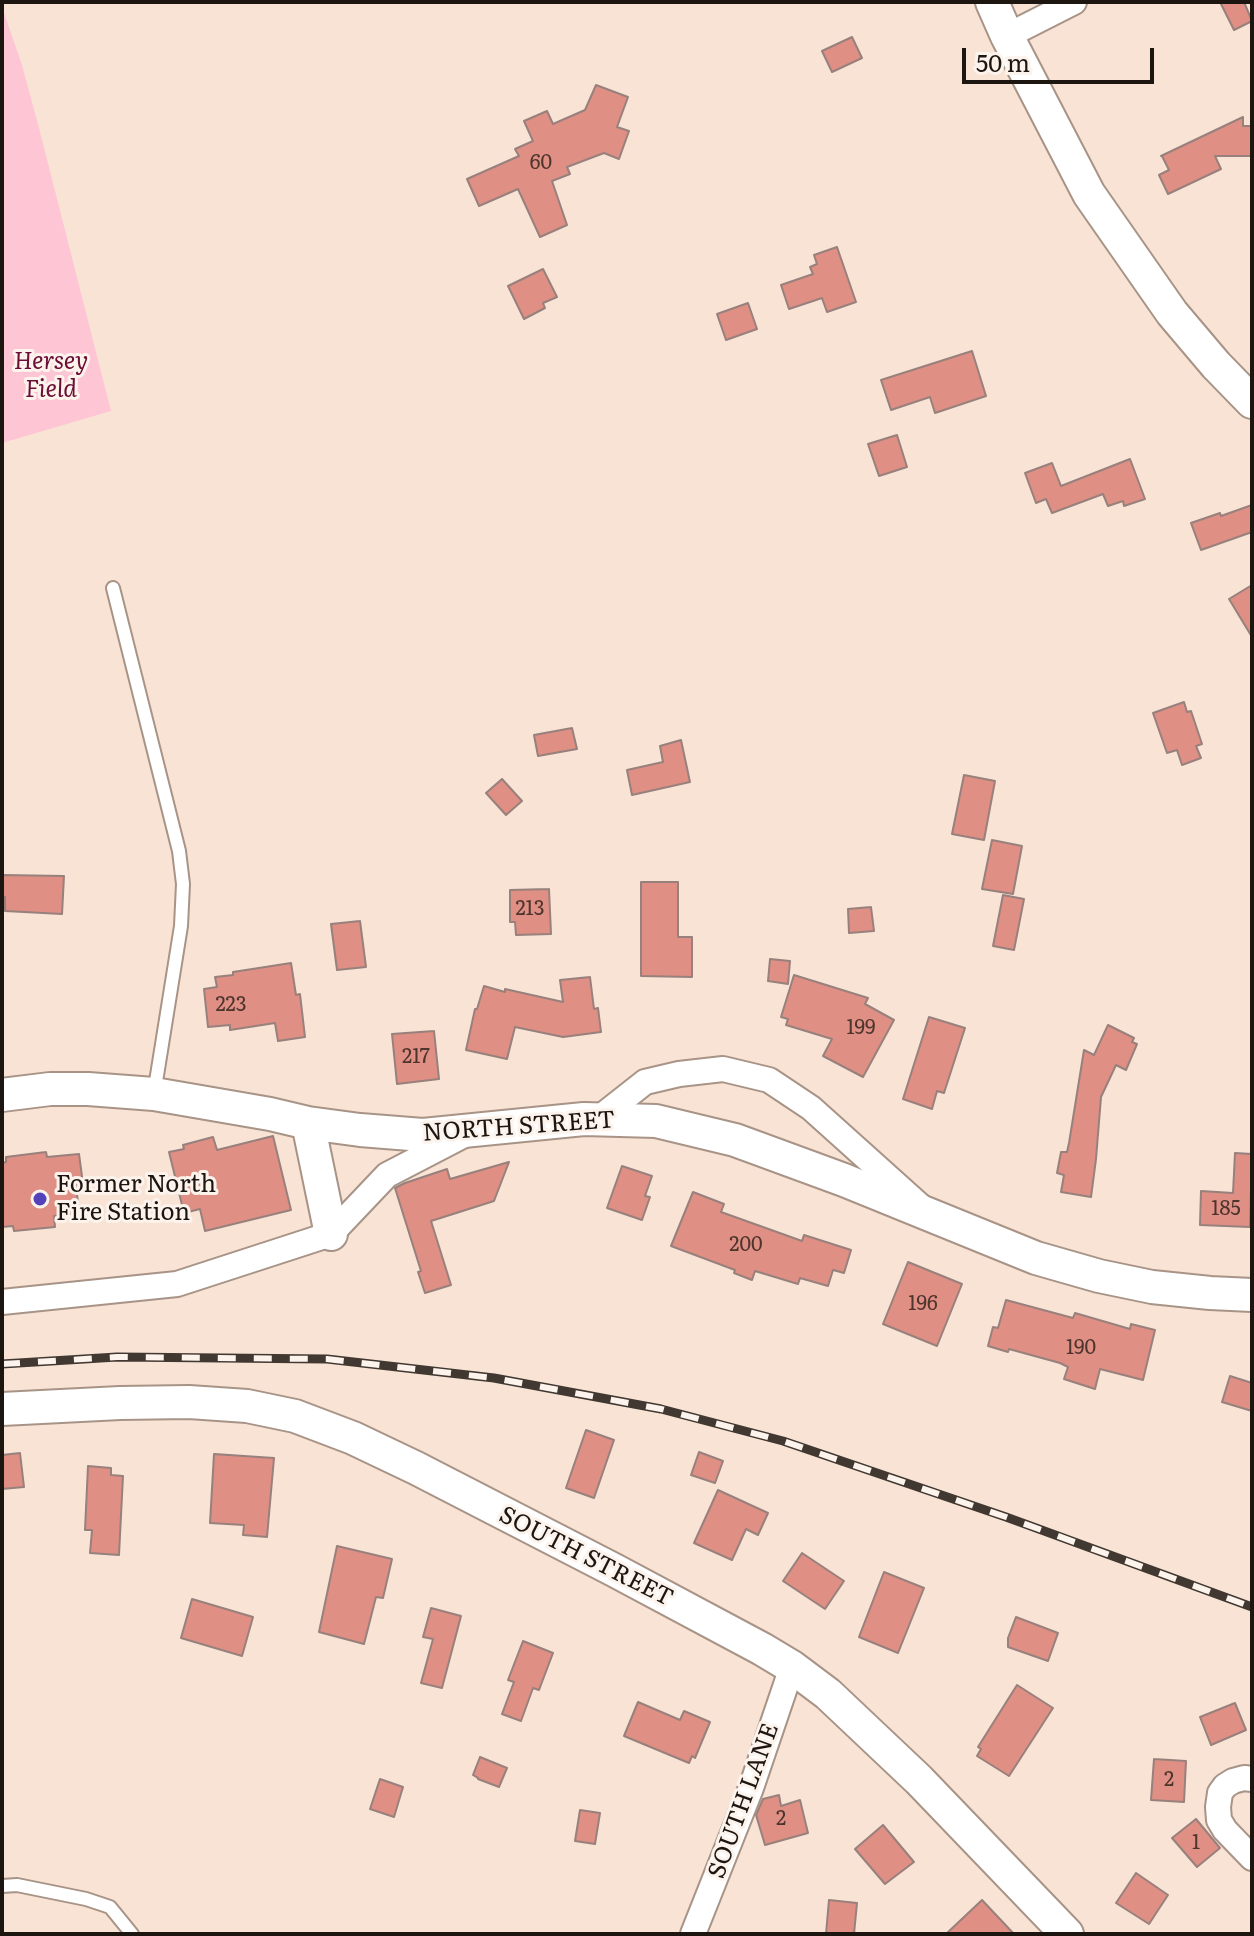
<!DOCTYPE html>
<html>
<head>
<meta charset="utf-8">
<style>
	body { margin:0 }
	#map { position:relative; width:1254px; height:1936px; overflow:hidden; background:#f8e3d5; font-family:Literata,serif }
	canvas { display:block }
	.frame { position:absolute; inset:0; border:4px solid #1c1510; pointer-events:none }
	.scale { position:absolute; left:962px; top:48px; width:192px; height:36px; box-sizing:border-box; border:4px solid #1c1510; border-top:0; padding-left:10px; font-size:24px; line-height:28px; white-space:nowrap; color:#1c1510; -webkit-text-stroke:6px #fcf3ed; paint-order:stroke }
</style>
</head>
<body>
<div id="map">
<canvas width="1254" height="1936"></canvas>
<div class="frame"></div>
<div class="scale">50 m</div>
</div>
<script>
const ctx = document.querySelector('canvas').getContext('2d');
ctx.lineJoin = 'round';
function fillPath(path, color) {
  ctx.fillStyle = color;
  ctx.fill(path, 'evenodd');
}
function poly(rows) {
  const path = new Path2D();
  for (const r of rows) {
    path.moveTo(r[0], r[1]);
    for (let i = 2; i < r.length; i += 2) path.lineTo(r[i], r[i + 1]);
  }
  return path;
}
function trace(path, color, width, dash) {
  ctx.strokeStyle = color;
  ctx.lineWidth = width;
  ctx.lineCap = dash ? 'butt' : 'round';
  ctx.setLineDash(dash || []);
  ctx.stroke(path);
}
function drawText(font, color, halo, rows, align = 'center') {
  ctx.font = font + ' Literata,serif';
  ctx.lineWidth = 6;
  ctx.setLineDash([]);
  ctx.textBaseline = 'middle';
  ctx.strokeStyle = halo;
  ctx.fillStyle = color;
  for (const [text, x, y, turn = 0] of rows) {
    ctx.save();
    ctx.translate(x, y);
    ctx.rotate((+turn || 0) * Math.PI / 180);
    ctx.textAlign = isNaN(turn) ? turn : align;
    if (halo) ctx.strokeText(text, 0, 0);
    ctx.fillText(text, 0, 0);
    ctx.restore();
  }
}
const green = poly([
	[2,7,22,65,39,128,111,411,2,443]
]);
const building = poly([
	[1220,2,1244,2,1252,21,1234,30,1220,2],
	[852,37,862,58,832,72,822,51,852,37],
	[596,85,628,97,617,127,629,131,619,159,604,153,567,167,570,174,552,181,567,225,540,237,518,189,479,206,467,179,519,156,515,149,533,141,524,121,547,111,553,124,585,110,596,85],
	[1243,117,1243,126,1252,126,1252,156,1215,156,1221,169,1168,194,1159,175,1169,170,1162,156,1161,156,1243,117],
	[837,247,856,302,827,312,822,298,789,309,781,285,813,274,810,267,817,264,814,255,837,247],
	[543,269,557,297,543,303,545,308,524,319,508,286,543,269],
	[748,303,757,329,726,340,717,314,748,303],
	[972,351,986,396,935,413,930,397,891,410,881,380,972,351],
	[897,435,907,467,879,476,868,444,897,435],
	[1130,459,1145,499,1124,506,1123,501,1108,506,1103,494,1052,513,1046,499,1036,503,1025,473,1052,463,1061,486,1130,459],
	[1252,505,1252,532,1201,550,1191,523,1220,513,1221,516,1252,505],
	[1252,585,1252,637,1229,599,1252,585],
	[1184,702,1187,712,1191,711,1202,744,1196,746,1201,758,1182,765,1177,750,1167,753,1153,713,1184,702],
	[572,728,577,749,538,756,534,735,572,728],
	[681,740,690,782,632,795,627,770,663,762,660,746,681,740],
	[964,775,995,781,984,840,952,834,964,775],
	[502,779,522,801,506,815,486,793,502,779],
	[992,840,1022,846,1013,894,982,889,992,840],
	[2,875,64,876,62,914,5,911,5,897,2,897,2,875],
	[641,882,678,882,678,937,692,937,692,977,641,976,641,882],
	[549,889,551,934,516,935,515,922,510,922,510,890,549,889],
	[1003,895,1024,899,1014,950,993,946,1003,895],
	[871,907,874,931,849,933,848,909,871,907],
	[360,921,366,967,337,970,331,924,360,921],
	[770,959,790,961,788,984,768,981,770,959],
	[291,963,296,995,300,994,305,1037,278,1041,275,1023,230,1030,230,1025,208,1027,204,989,217,987,215,977,233,975,233,972,291,963],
	[794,975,868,998,865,1004,894,1020,863,1077,823,1056,832,1039,786,1025,788,1019,781,1017,794,975],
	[590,977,594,1009,598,1008,601,1032,563,1037,515,1027,507,1059,466,1050,475,1009,477,1009,484,986,505,992,505,989,563,1002,560,980,590,977],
	[929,1017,965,1028,944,1093,937,1091,932,1109,903,1099,929,1017],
	[1108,1025,1134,1038,1132,1042,1137,1044,1126,1070,1116,1065,1101,1097,1096,1159,1091,1197,1061,1192,1064,1175,1057,1173,1061,1152,1067,1152,1069,1143,1084,1050,1094,1055,1108,1025],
	[434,1031,439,1079,397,1084,392,1034,434,1031],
	[273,1136,291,1210,205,1231,200,1209,184,1213,169,1152,184,1149,183,1145,213,1137,217,1150,273,1136],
	[46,1152,47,1157,79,1154,83,1184,76,1185,79,1213,54,1216,55,1227,14,1231,13,1226,2,1227,2,1163,6,1162,6,1157,46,1152],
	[1235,1153,1252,1154,1250,1227,1200,1225,1201,1191,1233,1193,1235,1153],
	[509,1162,494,1201,431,1221,451,1285,425,1293,418,1272,421,1271,395,1188,405,1183,447,1169,450,1179,509,1162],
	[622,1166,652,1176,645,1196,650,1197,642,1220,607,1208,622,1166],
	[693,1192,724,1204,721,1212,802,1241,804,1235,851,1250,844,1273,833,1270,828,1286,800,1278,798,1284,755,1271,752,1280,734,1273,735,1270,671,1246,693,1192],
	[908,1262,962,1284,937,1346,883,1324,908,1262],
	[1006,1300,1073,1318,1075,1313,1130,1329,1131,1324,1155,1330,1143,1380,1100,1369,1095,1389,1064,1379,1068,1367,1060,1363,1009,1349,1008,1352,988,1346,993,1327,998,1328,1006,1300],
	[1230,1376,1252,1383,1252,1411,1222,1402,1230,1376],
	[586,1430,614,1440,594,1498,566,1488,586,1430],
	[699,1452,723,1461,715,1483,691,1475,699,1452],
	[20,1453,24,1487,2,1489,2,1455,20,1453],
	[214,1454,274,1458,267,1537,243,1535,244,1525,210,1523,214,1454],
	[88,1466,111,1468,111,1475,123,1476,119,1555,90,1553,92,1530,85,1530,88,1466],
	[718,1490,768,1513,758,1535,746,1529,732,1560,694,1543,718,1490],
	[337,1546,392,1559,383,1598,376,1597,364,1644,319,1632,337,1546],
	[802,1553,844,1581,825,1609,783,1581,802,1553],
	[884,1572,924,1588,898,1653,859,1637,884,1572],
	[192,1599,253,1617,242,1656,181,1638,192,1599],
	[431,1608,461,1616,442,1688,421,1683,433,1639,423,1637,431,1608],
	[1016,1617,1058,1633,1048,1661,1008,1647,1008,1638,1016,1617],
	[523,1641,553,1653,539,1690,533,1688,521,1721,502,1714,514,1682,508,1680,523,1641],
	[1017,1685,1053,1708,1009,1776,977,1756,981,1749,978,1747,1017,1685],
	[638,1702,680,1720,684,1711,710,1722,695,1758,692,1756,689,1763,624,1736,638,1702],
	[1235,1703,1246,1730,1211,1745,1200,1717,1235,1703],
	[480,1757,507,1768,499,1787,478,1779,478,1778,473,1775,480,1757],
	[1154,1759,1186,1761,1184,1802,1151,1800,1154,1759],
	[380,1779,403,1787,394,1817,370,1809,380,1779],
	[779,1795,781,1806,800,1800,808,1833,765,1845,756,1815,763,1799,779,1795],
	[580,1810,600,1813,595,1844,575,1841,580,1810],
	[1196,1819,1220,1848,1197,1867,1172,1838,1196,1819],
	[883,1825,914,1862,885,1884,855,1849,883,1825],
	[1136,1873,1168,1895,1149,1924,1116,1903,1136,1873],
	[829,1900,857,1903,854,1934,826,1934,829,1900],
	[982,1900,1014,1934,946,1934,982,1900]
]);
const lane = poly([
	[113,588,179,851,183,884,181,926,154,1094],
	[2,1886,17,1885,86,1899,110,1907,132,1934]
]);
const street = poly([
	[1007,36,1074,2],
	[598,1119,645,1082,679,1074,723,1069,769,1080,811,1108,919,1205],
	[2,1302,177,1284,331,1234,387,1175,464,1135],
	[1252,1779,1244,1778,1233,1781,1225,1786,1220,1793,1218,1807,1219,1820,1225,1830,1252,1858],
	[693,1934,751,1788,792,1667]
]);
const secondary = poly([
	[992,2,1007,36,1089,194,1172,313,1216,365,1252,402],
	[2,1095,50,1089,88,1089,154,1094,270,1114,308,1123,360,1130,423,1135,584,1119,656,1121,735,1140,844,1180,1036,1258,1099,1276,1152,1287,1210,1293,1252,1295],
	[308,1123,331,1234],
	[2,1409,120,1403,189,1402,247,1406,295,1416,353,1438,416,1468,614,1570,762,1649,792,1667,828,1694,919,1780,1067,1934]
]);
const rail = poly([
	[2,1364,117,1357,327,1359,494,1378,661,1409,783,1441,1006,1517,1252,1607]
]);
const markers = [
	[40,1199,8,"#5342ba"]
];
const numberNames = [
	["60",541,163],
	["213",530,909],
	["223",231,1005],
	["199",861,1028],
	["217",416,1057],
	["185",1226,1209],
	["200",746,1245],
	["196",923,1304],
	["190",1081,1348],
	["2",1169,1780],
	["2",781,1819],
	["1",1196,1843]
];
const parkNames = [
	["Hersey",51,362],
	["Field",51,390]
];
const streetNames = [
	["NORTH STREET",519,1127,-4],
	["SOUTH STREET",586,1557,27],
	["SOUTH LANE",744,1801,-70]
];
const poiNames = [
	["Former North",56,1185],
	["Fire Station",56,1213]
];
fillPath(green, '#fec6d4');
fillPath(building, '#df8f84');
trace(building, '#98807c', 2);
trace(lane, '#a89487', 16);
trace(street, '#a89487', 28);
trace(secondary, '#a89487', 36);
trace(lane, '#fff', 12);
trace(street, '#fff', 24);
trace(secondary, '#fff', 32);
trace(rail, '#413831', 9);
trace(rail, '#fcf3ed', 6, [18]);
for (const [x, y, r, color] of markers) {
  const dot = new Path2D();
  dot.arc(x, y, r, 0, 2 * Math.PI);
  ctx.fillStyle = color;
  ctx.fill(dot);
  trace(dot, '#fcf3ed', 3);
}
drawText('20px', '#4d342d', null, numberNames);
drawText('italic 24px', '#6b0d34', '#fcf3ed', parkNames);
drawText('24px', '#1c1510', '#fcf3ed', streetNames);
drawText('24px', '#1c1510', '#fcf3ed', poiNames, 'left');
</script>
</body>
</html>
